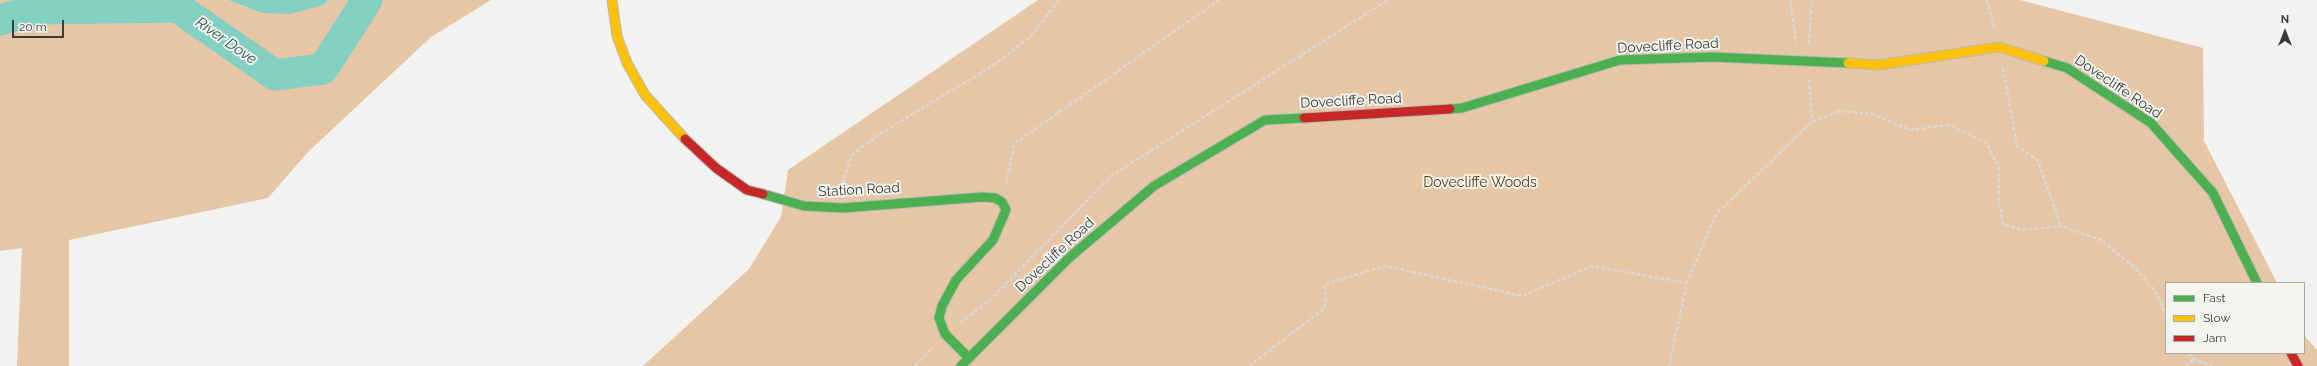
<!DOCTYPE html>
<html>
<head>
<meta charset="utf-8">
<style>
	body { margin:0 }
	#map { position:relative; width:2317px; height:366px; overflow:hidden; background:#f2f3f1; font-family:Raleway,sans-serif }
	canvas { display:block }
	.legend { position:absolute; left:2165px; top:282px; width:140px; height:72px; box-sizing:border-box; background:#f2f4f0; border:1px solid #a9aaa7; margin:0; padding:5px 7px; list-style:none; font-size:12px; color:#3b3b3a }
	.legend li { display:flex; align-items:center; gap:8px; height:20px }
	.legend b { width:20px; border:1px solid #a9aaa7 }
	.north { position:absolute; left:2265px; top:12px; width:40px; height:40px; -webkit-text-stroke:3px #f2f4f0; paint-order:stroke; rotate:0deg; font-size:11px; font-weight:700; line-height:16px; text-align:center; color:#3b3b3a }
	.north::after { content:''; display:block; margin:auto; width:14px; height:18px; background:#3b3b3a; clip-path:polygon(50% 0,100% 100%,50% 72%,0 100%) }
	.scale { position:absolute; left:12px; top:20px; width:52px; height:18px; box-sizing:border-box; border:2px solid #3b3b3a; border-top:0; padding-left:5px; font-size:12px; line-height:14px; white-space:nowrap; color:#3b3b3a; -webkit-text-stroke:3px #f2f4f0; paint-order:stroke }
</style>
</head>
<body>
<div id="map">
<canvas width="2317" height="366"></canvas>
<ul class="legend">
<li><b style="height:5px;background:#4caf50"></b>Fast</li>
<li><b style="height:5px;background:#ffc107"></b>Slow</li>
<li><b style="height:5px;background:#c62828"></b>Jam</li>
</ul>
<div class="north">N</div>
<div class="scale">20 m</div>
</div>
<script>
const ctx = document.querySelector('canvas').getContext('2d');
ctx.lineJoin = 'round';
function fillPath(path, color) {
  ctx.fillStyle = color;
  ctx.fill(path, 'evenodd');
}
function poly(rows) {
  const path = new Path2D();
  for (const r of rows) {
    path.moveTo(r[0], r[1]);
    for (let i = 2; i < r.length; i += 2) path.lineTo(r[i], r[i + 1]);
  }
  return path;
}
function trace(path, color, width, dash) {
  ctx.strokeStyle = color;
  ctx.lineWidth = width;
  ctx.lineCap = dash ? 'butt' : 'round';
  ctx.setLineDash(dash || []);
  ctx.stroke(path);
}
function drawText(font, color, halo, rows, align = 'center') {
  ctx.font = font + ' Raleway,sans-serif';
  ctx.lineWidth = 4;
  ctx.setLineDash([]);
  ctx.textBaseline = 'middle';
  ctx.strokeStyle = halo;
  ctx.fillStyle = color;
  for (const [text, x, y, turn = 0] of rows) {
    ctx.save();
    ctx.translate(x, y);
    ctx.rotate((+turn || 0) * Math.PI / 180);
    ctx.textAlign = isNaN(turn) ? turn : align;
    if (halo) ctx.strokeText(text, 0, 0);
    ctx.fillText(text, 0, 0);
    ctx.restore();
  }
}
const forest = poly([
	[0,0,228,0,262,13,323,5,328,0,491,0,431,37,308,152,268,198,69,240,69,366,17,366,22,248,0,251],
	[1038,0,2020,0,2203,48,2204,141,2277,283,2166,283,2166,353,2304,353,2304,335,2317,350,2317,366,643,366,749,269,781,217,788,170]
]);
const water = poly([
	[228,0,328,0,323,5,290,14,262,13]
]);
const river = poly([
	[0,20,38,9,177,7,275,75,323,69,367,0]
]);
const path = poly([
	[1790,0,1796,43],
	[1987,0,1995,30],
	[1809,44,1812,0],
	[2003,68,2017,146,2038,161,2061,226],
	[1809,79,1812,122],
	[1006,184,1014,144,1219,0],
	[840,190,852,155,878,135,997,63,1031,36,1059,0],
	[960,323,990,300,1111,176,1388,0],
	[2189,353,2194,359,2212,366],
	[915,366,933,347],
	[1249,366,1325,308,1325,284,1385,266,1522,296,1592,266,1687,283],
	[1669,366,1687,283,1716,214,1812,122,1839,111,1872,114,1911,130,1950,125,1987,143,1999,169,1999,202,2003,224,2022,230,2061,226,2101,240,2135,268,2156,292,2166,316],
	[2185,366,2194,359]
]);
const fast = poly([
	[2044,61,2067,68,2151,123,2213,193,2257,283],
	[1450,109,1462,108,1620,60,1713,57,1848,63],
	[763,194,804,206,843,208,982,197,995,198,1002,202,1006,210,993,240,956,280,942,306,939,318,945,334,968,357],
	[961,366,1070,257,1154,186,1265,120,1304,118]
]);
const slow = poly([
	[612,0,617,36,627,63,645,95,685,139],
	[1848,63,1879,65,1999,47,2044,61]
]);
const jam = poly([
	[1304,118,1450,109],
	[685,139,716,168,747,190,763,194],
	[2291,353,2298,366]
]);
const streetNames = [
	["Dovecliffe Road",1668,46,-3],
	["Dovecliffe Road",2118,87,34],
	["Dovecliffe Road",1351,101,-3],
	["Station Road",859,190,-3],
	["Dovecliffe Road",1055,255,-43]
];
const parkNames = [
	["Dovecliffe Woods",1480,183]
];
const waterNames = [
	["River Dove",226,41,35]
];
fillPath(forest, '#e6c6a5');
fillPath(water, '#83cfc1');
trace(river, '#83cfc1', 31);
trace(fast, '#b9bab8', 11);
trace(slow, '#b9bab8', 11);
trace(jam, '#b9bab8', 11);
trace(path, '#d8d9d8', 2.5, [4, 2]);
trace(fast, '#4caf50', 9);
trace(slow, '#ffc107', 9);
trace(jam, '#c62828', 9);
drawText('14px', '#3b3b3a', '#f2f4f0', streetNames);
drawText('14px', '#5f3807', '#f2f4f0', parkNames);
drawText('italic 15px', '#2c5a51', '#f2f4f0', waterNames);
</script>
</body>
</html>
